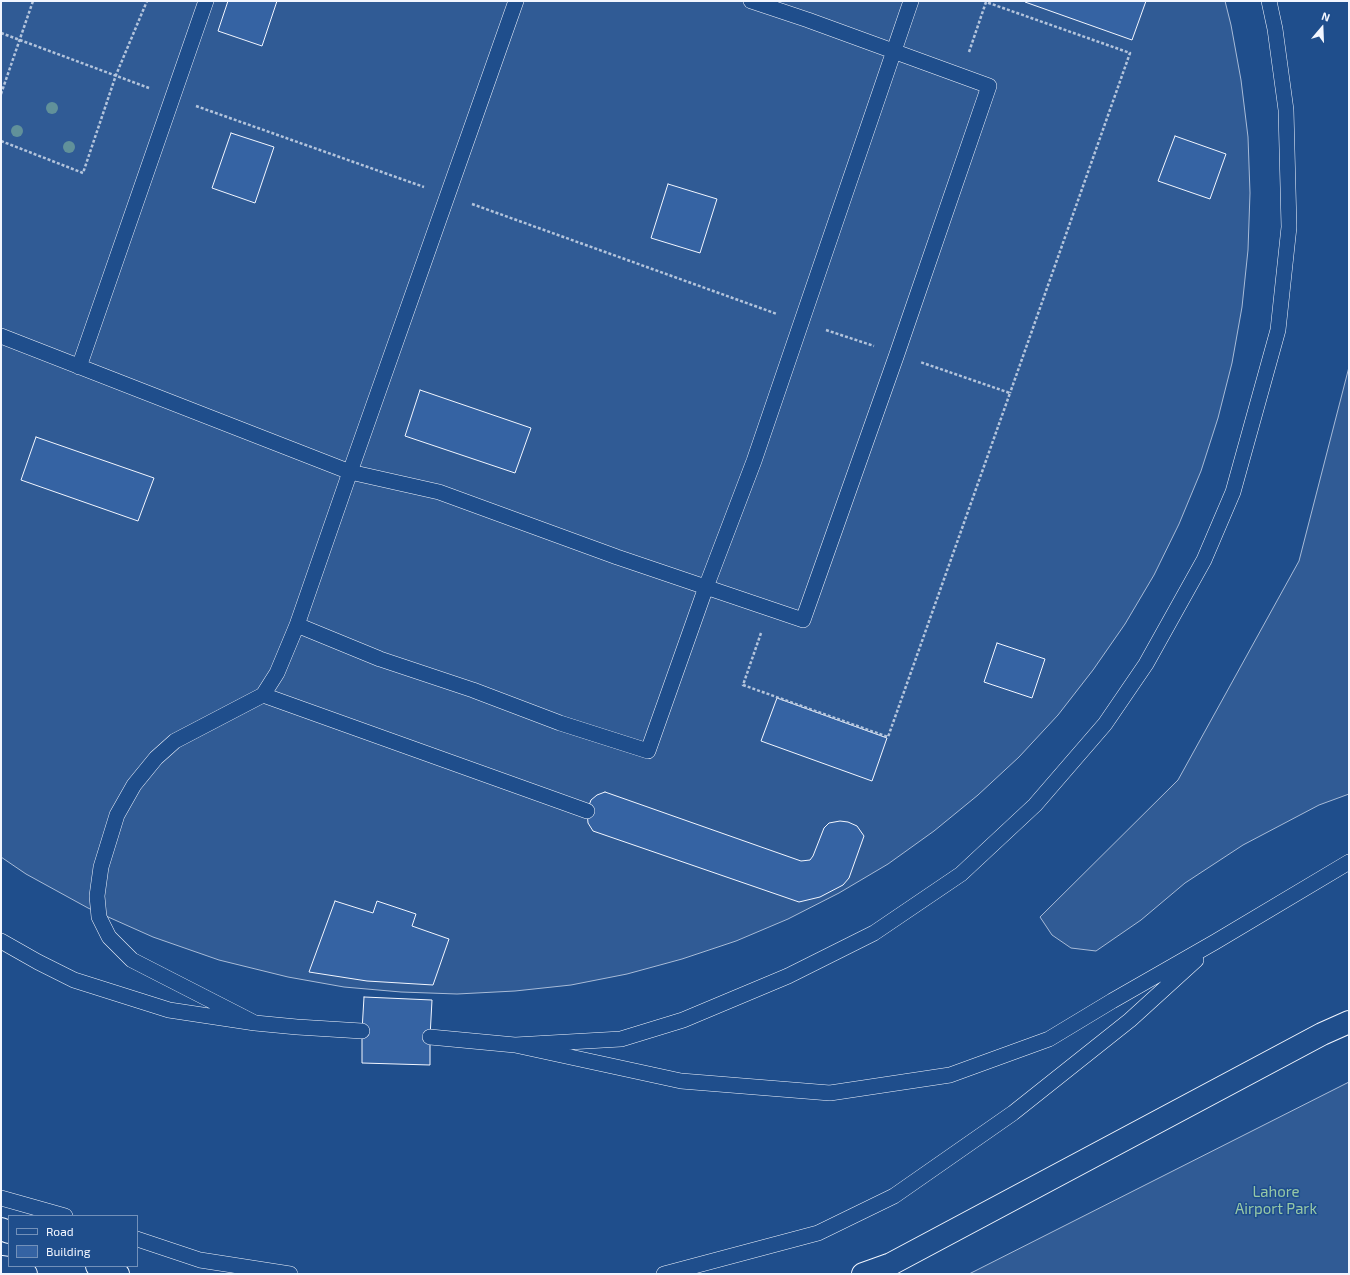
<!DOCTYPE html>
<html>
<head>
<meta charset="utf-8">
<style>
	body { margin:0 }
	#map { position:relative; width:1350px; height:1275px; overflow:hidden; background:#1f4e8c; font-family:"Exo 2",sans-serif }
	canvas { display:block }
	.frame { position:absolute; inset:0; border:2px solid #f2f6ff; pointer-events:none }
	.legend { position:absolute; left:8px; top:1215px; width:130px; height:52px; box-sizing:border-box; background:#1f4e8c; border:1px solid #7391ba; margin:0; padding:5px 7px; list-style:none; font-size:12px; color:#f2f6ff }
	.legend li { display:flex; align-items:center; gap:8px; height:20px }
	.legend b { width:20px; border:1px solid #7391ba }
	.north { position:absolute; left:1302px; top:8px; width:40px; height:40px; -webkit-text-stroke:3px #1f4e8c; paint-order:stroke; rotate:19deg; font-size:11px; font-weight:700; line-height:16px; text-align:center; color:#f2f6ff }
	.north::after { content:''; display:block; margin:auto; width:14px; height:18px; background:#f2f6ff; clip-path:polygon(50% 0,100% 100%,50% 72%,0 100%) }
</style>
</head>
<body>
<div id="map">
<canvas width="1350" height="1275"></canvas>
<div class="frame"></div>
<ul class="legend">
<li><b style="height:5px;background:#1f4e8c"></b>Road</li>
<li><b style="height:11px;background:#3563a3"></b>Building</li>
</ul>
<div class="north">N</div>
</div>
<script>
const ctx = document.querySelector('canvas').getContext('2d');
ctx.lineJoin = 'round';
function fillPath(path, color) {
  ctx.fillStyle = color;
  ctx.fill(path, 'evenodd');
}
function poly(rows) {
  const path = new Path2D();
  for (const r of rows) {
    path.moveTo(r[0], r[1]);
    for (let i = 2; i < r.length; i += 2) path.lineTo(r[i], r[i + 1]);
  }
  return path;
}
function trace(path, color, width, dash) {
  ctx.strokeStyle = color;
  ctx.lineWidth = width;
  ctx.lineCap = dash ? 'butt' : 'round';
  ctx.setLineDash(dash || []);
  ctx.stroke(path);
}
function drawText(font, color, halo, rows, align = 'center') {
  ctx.font = font + ' "Exo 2",sans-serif';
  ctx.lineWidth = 3;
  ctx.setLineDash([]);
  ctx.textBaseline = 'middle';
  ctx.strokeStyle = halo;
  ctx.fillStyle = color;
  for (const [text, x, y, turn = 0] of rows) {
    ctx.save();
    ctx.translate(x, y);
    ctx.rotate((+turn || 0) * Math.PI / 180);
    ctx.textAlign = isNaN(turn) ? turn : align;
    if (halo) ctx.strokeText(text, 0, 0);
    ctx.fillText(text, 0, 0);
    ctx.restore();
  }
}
const built = poly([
	[1,1,1225,1,1231,25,1241,80,1248,137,1250,193,1248,250,1242,307,1232,363,1218,418,1201,471,1179,524,1154,575,1125,624,1093,670,1058,715,1019,757,978,795,934,831,888,864,839,893,788,919,736,941,682,959,627,974,571,985,515,991,457,994,401,992,344,987,288,977,219,960,153,937,88,908,26,874,1,857,1,1],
	[1349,367,1349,794,1319,805,1243,845,1185,883,1141,920,1096,951,1071,948,1052,935,1040,917,1178,780,1299,561,1349,367],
	[1349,1082,1349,1274,969,1274,1349,1082]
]);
const building = poly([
	[228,1,277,1,262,46,218,31,228,1],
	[1026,1,1146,1,1132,40,1025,2,1026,1],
	[231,133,274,147,255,203,212,188,231,133],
	[1175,136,1226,154,1210,199,1158,181,1175,136],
	[668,184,717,199,700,253,651,238,668,184],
	[420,390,531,428,515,473,405,436,420,390],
	[36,437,154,478,138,521,21,480,36,437],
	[997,643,1045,659,1032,698,984,682,997,643],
	[777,698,887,738,872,781,761,741,777,698],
	[605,792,801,861,810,860,813,856,824,828,829,823,840,821,848,822,857,826,864,836,849,878,843,885,820,897,799,902,593,831,588,823,587,811,591,800,597,795,605,792],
	[335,901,373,913,377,901,416,914,412,926,449,939,433,985,367,981,309,972,335,901],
	[364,997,432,1000,430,1037,430,1065,362,1063,362,1031,364,997]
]);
const path = poly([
	[1,33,149,88],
	[969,52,986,2,1130,53,1010,393],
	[1,94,33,1],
	[196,106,424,187],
	[1,141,83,173,116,75,147,1],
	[472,204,777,314],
	[826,330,874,346],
	[761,633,743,685,888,737,1010,393,920,362]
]);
const lane = poly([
	[1,336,350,472,439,492,617,557,803,620,897,354,989,86,808,20,751,1],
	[79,367,206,1],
	[297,625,380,659,473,690,560,723,648,751,706,587,754,461,911,1],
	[263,695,587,811],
	[1,941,38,962,74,980,169,1010,255,1023,297,1027,362,1031],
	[255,1023,132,960,109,937,99,917,97,896,101,867,117,815,134,785,156,758,175,741,263,695,277,673,297,625,350,472,516,1],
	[430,1037,515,1045,681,1081,830,1093,950,1075,1049,1039,1112,1001,1215,942,1349,862],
	[515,1045,621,1039,683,1020,788,976,874,933,961,874,1035,805,1105,724,1146,664,1204,560,1233,492,1278,330,1289,227,1286,110,1275,29,1269,1],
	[1,1198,65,1216],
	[137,1239,200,1260,290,1274],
	[664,1274,818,1233,894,1196,1013,1113,1130,1020,1196,960]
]);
const street = poly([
	[1,1229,9,1232],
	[97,1266,118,1274],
	[1,1267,8,1268,26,1274],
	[863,1274,891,1264,1322,1034,1349,1022]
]);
const trees = [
	[52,108],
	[17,131],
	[69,147]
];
const parkNames = [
	["Lahore",1276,1192],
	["Airport Park",1276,1209]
];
fillPath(built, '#305b95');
trace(built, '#a8bbd7', 1);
fillPath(building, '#3563a3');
trace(building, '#f2f6ff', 1);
trace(lane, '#f2f6ff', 16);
trace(street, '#f2f6ff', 24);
trace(path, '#b3c4dc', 2.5, [3, 2]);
trace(lane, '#1f4e8c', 15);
trace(street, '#1f4e8c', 22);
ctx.fillStyle = '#61919a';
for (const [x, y] of trees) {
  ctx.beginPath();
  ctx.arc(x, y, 6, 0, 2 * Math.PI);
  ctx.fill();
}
drawText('15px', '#97c8a6', '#1f4e8c', parkNames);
</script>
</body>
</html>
